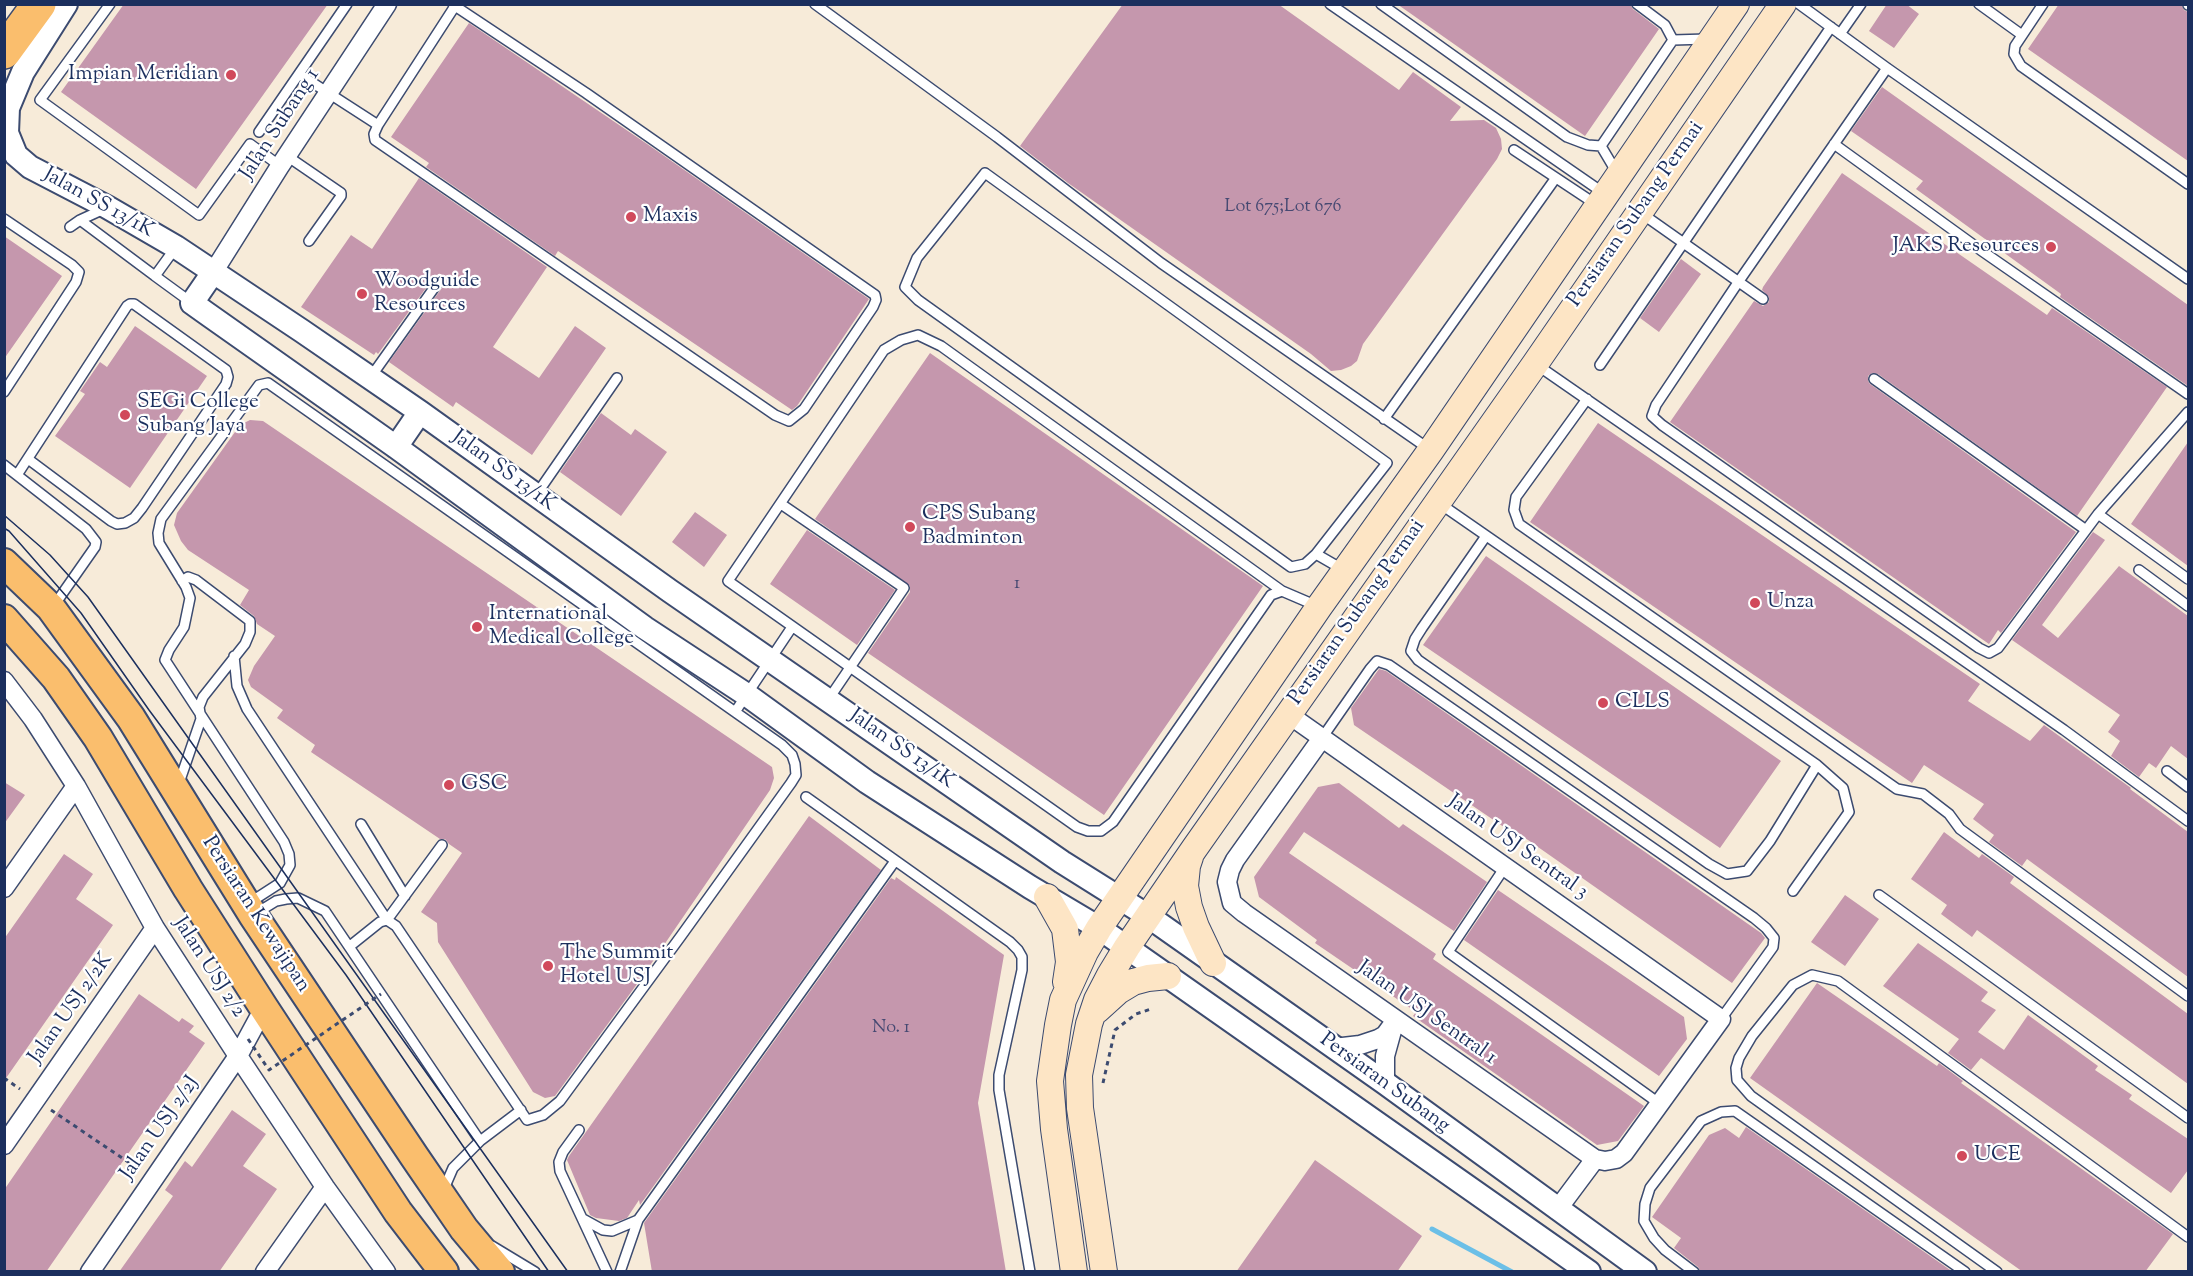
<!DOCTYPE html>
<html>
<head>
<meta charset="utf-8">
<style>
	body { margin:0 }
	#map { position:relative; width:2193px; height:1276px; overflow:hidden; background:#f7ebd9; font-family:"Sorts Mill Goudy",serif }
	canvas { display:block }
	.frame { position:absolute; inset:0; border:6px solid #1b2f5e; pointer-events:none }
</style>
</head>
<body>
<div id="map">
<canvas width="2193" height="1276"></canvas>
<div class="frame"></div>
</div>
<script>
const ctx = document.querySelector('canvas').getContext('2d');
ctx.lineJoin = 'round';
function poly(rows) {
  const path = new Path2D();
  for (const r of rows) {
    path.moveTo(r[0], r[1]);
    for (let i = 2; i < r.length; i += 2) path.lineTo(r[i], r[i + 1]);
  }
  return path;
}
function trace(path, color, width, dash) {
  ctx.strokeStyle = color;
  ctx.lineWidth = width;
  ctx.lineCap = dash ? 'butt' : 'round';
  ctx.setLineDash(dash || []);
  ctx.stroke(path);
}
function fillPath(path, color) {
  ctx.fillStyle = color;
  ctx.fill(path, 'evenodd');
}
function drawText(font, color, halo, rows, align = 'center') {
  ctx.font = font + ' "Sorts Mill Goudy",serif';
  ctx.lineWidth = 4.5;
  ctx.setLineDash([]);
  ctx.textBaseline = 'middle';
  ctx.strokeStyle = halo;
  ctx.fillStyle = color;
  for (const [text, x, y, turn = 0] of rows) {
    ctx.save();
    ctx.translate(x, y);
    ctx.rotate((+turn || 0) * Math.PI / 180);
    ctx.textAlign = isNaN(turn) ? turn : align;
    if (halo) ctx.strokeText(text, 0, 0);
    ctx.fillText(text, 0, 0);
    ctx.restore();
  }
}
const stream = poly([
	[1432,1229,1512,1272]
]);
const building = poly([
	[124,4,328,4,196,189,61,92],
	[1123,4,1278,4,1399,90,1413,72,1461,107,1450,121,1484,120,1496,128,1501,139,1502,149,1497,159,1363,344,1357,361,1351,366,1341,370,1331,371,1311,354,1068,183,1020,146],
	[1397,4,1630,4,1633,9,1659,29,1585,136],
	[1887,4,1906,4,1919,14,1894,48,1869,31],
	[2059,4,2181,4,2184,10,2188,12,2188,161,2028,49],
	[469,23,650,146,869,299,797,406,792,410,558,251,555,256,426,167,429,163,391,137],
	[1882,87,2188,305,2188,386,2060,297,2061,294,1916,189,1923,181,1851,131],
	[1842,173,2047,315,2052,308,2167,387,2077,516,1878,374,1872,373,1868,376,1868,381,1870,384,2076,532,2001,633,1998,630,1989,644,1670,422,1754,301,1763,306,1769,302,1769,297,1762,290,1763,287],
	[419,178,547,267,493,347,539,378,575,326,606,348,532,455,456,402,453,407,389,362,444,285,445,279,442,275,437,275,434,277,378,354,376,352,374,355,301,307,351,235,372,249],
	[4,236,62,276,4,359],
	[1681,259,1701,274,1659,332,1640,318],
	[135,326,207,376,130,488,55,436,85,394,80,391,100,362,107,367],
	[930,353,1263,586,1104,815,868,653,910,592,910,586,815,519],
	[601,413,631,435,635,429,667,452,621,516,560,472],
	[250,420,263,421,772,767,774,778,770,790,640,980,555,1096,545,1098,533,1092,438,942,437,923,421,912,462,853,449,844,445,839,440,839,311,752,315,745,277,718,283,710,251,687,248,680,254,666,275,636,257,624,254,616,240,605,249,590,188,550,181,541,174,525,177,513,240,425],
	[1598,423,1980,684,1968,701,2030,741,2044,725,2131,788,2130,789,2188,832,2188,977,2027,859,2022,866,1989,842,1994,835,1973,819,1984,804,1924,765,1912,783,1530,522],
	[2188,442,2188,566,2131,524],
	[695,512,727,535,704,567,672,542],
	[807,530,895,590,857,645,770,584],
	[2093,532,2105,540,2042,625,2058,638,2119,566,2188,616,2188,759,2171,746,2156,768,2149,763,2139,777,2111,756,2120,741,2108,732,2120,715,2012,640],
	[1486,556,1781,761,1720,848,1423,645],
	[1379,669,1386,671,1761,933,1765,938,1732,983,1518,833,1517,836,1354,725,1351,708],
	[4,782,25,795,4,824],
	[1339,783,1399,828,1403,824,1487,882,1454,931,1304,832,1289,853,1436,954,1433,959,1644,1106,1618,1141,1597,1145,1413,1016,1416,1012,1315,943,1317,940,1259,897,1254,877,1318,787],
	[809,816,881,870,640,1205,639,1200,627,1218,619,1221,596,1218,590,1215,567,1160,569,1156],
	[1944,832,1979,858,1982,854,2014,877,2010,883,2188,1014,2188,1084,1977,930,1972,937,1941,914,1947,905,1911,879],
	[64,854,93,874,76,899,113,925,4,1081,4,939],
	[896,877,1004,955,978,1103,1006,1272,652,1272,644,1223,891,878,895,880],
	[1498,890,1684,1017,1687,1039,1659,1076,1464,940],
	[1845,895,1879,919,1845,966,1811,942],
	[1918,943,1988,992,1981,1001,1996,1010,1978,1032,2004,1050,2028,1015,2098,1066,2095,1070,2132,1095,2129,1099,2188,1139,2188,1170,2171,1193,1981,1058,1971,1070,1948,1053,1959,1039,1883,986],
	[1817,983,1937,1066,1939,1063,1963,1081,1961,1083,2173,1234,2145,1272,2023,1272,1750,1078],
	[139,994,179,1022,182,1018,194,1026,189,1032,205,1043,46,1272,4,1272,4,1190],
	[232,1110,266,1134,243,1166,277,1189,219,1272,119,1272,173,1196,165,1190,185,1161,192,1167],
	[1746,1127,1953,1272,1701,1272,1698,1267,1674,1248,1681,1238,1652,1217,1709,1135,1725,1128,1739,1138],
	[1315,1160,1422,1236,1397,1272,1236,1272]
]);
const path = poly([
	[4,1078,20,1089],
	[1103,1083,1115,1030,1136,1014,1151,1009],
	[51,1110,140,1170]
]);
const service = poly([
	[110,4,40,100,199,215,250,144,280,166],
	[453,4,455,6,586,93,875,295,876,300,873,307,804,409,789,421,775,415,375,140,374,134,378,125,455,6],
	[815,4,997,137,1161,263,1429,449],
	[1330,4,1605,194],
	[1381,4,1567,137,1588,145,1601,146],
	[1637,4,1665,25,1673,40],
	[1799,4,1887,68,2188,279],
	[1979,4,2022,35],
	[2043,4,2015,46,2014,54,2021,66,2188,184],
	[2188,4,2188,5],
	[1840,34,1861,4],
	[1887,68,1739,281,1656,405,1652,416,1662,425,1979,648,1989,653,1998,648,2098,514,2188,412],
	[299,74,378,125],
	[259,132,347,4],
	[1834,144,1982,251,2188,394],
	[1514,150,1597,205],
	[287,156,341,193,341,196,309,241],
	[985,173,1387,463,1316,554,1305,564,1291,567,918,300,905,287,917,258,985,173],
	[1617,173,1601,146,1673,40,1707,39],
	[104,209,80,220,155,276],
	[1641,213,1763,299],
	[4,219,72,265,79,272,76,282,4,392],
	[70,227,80,220],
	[176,247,155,276,192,303],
	[1537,365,2064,730,2188,821],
	[1600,365,1831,27],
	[370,378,439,281],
	[1874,379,2086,530],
	[1587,399,1516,497,1514,510,1519,524,1897,789,1923,794,1949,814,1960,829,2188,996],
	[1384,419,1555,179],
	[4,465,86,529,96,542,95,547,53,607],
	[17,475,127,306,130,304,134,304,226,370,228,377,226,384,142,508,134,518,125,523,117,524,111,521,28,459],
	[536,495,617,378],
	[1439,503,1817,765,1843,788,1849,812,1793,891],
	[781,504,904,588,828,700],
	[2098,514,2188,579],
	[1486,536,1422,628,1415,639,1411,651,1418,660,1709,864,1727,874,1747,871,1770,841,1817,765],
	[1316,554,1342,569],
	[2139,570,2188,606],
	[1282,591,1271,595,1113,822,1101,831,1088,831,1077,827,728,581,884,350,901,340,918,335,941,346,1282,591,1317,606],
	[234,656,237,686,247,709,387,920,442,845],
	[735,712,792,627],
	[1322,738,1370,669,1377,661,1389,665,1754,918,1766,928,1774,938,1773,947,1721,1019],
	[2167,771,2188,787],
	[179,783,201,719,199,707,203,697,245,644,250,632,250,621,196,580,188,577,182,581],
	[806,797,1010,942,1018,950,1022,957,1022,970,999,1075,999,1090,1030,1272],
	[361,824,405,896],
	[1505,867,1448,952,1660,1104],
	[1879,895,2188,1118],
	[249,903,280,883,290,865,289,854,284,842,165,660,169,650,184,627,190,598,186,587,159,543,158,533,161,519,259,385,268,383,782,745,792,755,795,764,796,775,791,783,681,936,560,1101,543,1115,527,1120,396,926,387,920,380,922,350,946],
	[255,914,276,901,286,899,298,898,325,911,480,1141],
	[579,1130,563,1152,559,1162,560,1171,607,1272],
	[443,1191,453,1168,480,1141,521,1110],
	[583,1219,603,1230,612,1231,638,1220],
	[492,1246,535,1272],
	[620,1272,638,1220,895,861],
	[1694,1272,1665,1250,1654,1238,1644,1221,1645,1204,1650,1188,1701,1121,1721,1112,1735,1111,1965,1272],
	[1997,1272,1751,1096,1737,1080,1736,1068,1739,1058,1752,1036,1793,985,1812,975,1838,981,2188,1237]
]);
const minor = poly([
	[214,271,280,166,387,4],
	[4,681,33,719,76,786,155,928,238,1056,325,1187,386,1272],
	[1288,714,1721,1019,1624,1153,1616,1159,1605,1161,1595,1159,1244,913,1232,903,1227,882,1230,870,1235,860,1322,738],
	[4,888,76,786],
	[1334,1048,1360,1045,1378,1039,1385,1035,1396,1020],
	[1385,1083,1385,1056,1393,1027],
	[4,1145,155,928],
	[1557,1210,1595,1159],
	[90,1272,238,1056,264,1008],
	[265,1272,325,1187]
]);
const tertiary = poly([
	[66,4,23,72,8,108,7,133,16,155,30,167,107,207,176,247,302,331,420,412,670,591,1062,862,1148,916,1385,1083,1645,1272],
	[214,271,192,303,206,313,396,447,645,628,747,695,867,782,1030,887,1099,928,1589,1272],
	[396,447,420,412]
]);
const secondary = poly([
	[1190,857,1187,866,1185,886,1189,907,1196,927,1213,963],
	[1047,897,1065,929,1069,962,1066,982],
	[1097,1010,1118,991,1133,982,1148,978,1168,976],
	[1074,1272,1054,1129,1050,1081,1058,1025,1063,1000,1085,952,1099,928,1319,607,1431,450,1736,4],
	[1104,1272,1080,1108,1079,1075,1089,1024,1097,1000,1110,975,1127,947,1194,849,1535,364,1783,4]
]);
const primary = poly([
	[4,563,51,608,131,718,253,915,414,1156,464,1229,500,1272],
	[4,619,56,678,98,738,188,889,264,1008,398,1212,444,1272]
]);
const motorway = poly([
	[4,52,39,4]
]);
const tram = poly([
	[4,515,50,555,88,597,568,1272],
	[4,528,9,531,81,613,149,710,346,975,549,1272]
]);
const pathBridge = poly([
	[248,1039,269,1070,381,994]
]);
const markers = [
	[231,75,6,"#d1495b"],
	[631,217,6,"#d1495b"],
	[2051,247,6,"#d1495b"],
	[362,294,6,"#d1495b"],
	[125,415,6,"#d1495b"],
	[910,527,6,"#d1495b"],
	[1755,603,6,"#d1495b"],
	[477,627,6,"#d1495b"],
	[1603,703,6,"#d1495b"],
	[449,785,6,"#d1495b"],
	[548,966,6,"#d1495b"],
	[1962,1156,6,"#d1495b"]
];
const numberNames = [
	["Lot 675;Lot 676",1283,208],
	["1",1017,585],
	["No. 1",891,1029]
];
const poiNames = [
	["Impian Meridian",219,75,"right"],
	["Maxis",643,217],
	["JAKS Resources",2039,247,"right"],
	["Woodguide",374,282],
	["Resources",374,306],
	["SEGi College",137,403],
	["Subang Jaya",137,427],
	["CPS Subang",922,515],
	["Badminton",922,539],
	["Unza",1767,603],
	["International",489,615],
	["Medical College",489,639],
	["CLLS",1615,703],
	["GSC",461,785],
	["The Summit",560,954],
	["Hotel USJ",560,978],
	["UCE",1974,1156]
];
const streetNames = [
	["Jalan Subang 1",281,125,-57],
	["Jalan SS 13/1K",98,204,29],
	["Persiaran Subang Permai",1637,215,-55],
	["Jalan SS 13/1K",503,472,36],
	["Persiaran Subang Permai",1358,613,-55],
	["Jalan SS 13/1K",901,750,35],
	["Jalan USJ Sentral 3",1517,848,35],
	["Persiaran Kewajipan",255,915,57],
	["Jalan USJ 2/2",208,968,57],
	["Jalan USJ 2/2K",72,1009,-55],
	["Jalan USJ Sentral 1",1426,1014,35],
	["Persiaran Subang",1384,1084,36],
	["Jalan USJ 2/2J",161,1129,-55]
];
trace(stream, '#6bbfe7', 5);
fillPath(building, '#c597ad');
trace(service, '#3c4b70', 12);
trace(minor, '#3c4b70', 21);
trace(tertiary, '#3c4b70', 26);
trace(secondary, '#3c4b70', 28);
trace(primary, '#3c4b70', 32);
trace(motorway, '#3c4b70', 36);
trace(path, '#3c4b70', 3, [4.5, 4.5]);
trace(service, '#fff', 9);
trace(minor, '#fff', 18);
trace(tertiary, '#fff', 22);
trace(secondary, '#fde5c5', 26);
trace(primary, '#fabe6d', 28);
trace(motorway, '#fabe6d', 33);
trace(tram, '#1b2f5e', 1.5);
trace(pathBridge, '#3c4b70', 3, [4.5, 4.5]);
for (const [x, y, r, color] of markers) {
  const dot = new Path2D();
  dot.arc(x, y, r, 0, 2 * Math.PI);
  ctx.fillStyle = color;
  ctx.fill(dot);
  trace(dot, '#fff', 2);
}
drawText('18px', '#464972', null, numberNames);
drawText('21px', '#1b2f5e', '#fff', poiNames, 'left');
drawText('21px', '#1b2f5e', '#fff', streetNames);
</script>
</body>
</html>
